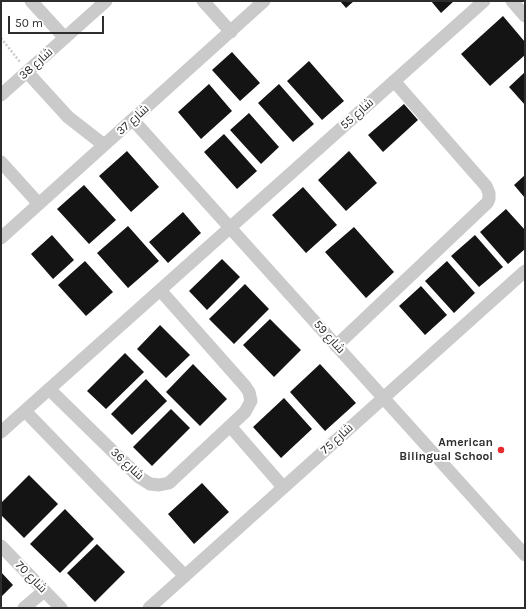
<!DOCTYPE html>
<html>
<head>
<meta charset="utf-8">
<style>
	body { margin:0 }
	#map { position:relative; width:526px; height:609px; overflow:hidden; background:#fff; font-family:Karla,sans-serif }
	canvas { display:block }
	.frame { position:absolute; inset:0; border:2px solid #2d2d2d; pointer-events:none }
	.scale { position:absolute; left:8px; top:16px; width:96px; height:18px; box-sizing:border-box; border:2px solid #2d2d2d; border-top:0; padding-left:5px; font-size:12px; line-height:14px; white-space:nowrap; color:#2d2d2d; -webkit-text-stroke:3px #fff; paint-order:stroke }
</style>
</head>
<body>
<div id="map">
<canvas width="526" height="609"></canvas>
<div class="frame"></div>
<div class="scale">50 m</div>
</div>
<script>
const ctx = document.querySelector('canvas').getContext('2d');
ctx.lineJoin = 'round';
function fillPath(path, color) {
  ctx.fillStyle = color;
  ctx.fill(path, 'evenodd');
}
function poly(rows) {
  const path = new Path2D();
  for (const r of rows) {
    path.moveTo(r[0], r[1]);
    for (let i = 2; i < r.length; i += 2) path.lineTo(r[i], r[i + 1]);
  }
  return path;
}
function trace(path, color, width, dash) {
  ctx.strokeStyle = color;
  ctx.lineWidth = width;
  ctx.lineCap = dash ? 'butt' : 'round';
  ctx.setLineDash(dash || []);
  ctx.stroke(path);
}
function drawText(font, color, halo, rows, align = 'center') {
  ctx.font = font + ' Karla,Cairo,sans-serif';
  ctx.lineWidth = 4;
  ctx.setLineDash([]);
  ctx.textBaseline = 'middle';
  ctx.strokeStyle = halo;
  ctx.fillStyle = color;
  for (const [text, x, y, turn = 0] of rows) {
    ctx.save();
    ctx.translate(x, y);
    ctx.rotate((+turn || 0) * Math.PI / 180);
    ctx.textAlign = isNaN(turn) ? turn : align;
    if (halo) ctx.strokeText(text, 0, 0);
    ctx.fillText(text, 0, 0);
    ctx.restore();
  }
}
const building = poly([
	[340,1,354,1,346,8],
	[431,1,454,1,441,13],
	[503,16,525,42,525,55,490,86,461,54],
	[232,52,260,83,240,101,212,70],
	[309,61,344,101,322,120,287,81],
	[525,72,525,105,509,87],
	[209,84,232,111,201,139,178,112],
	[279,84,314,124,293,142,258,103],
	[404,104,418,120,383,152,368,135],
	[249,113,279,147,261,164,230,130],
	[224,134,257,171,237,189,204,152],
	[127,151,159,187,131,212,99,176],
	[349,151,377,183,346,211,318,180],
	[525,175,525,198,514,185],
	[84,185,116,220,89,244,57,209],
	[303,187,337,225,306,253,272,215],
	[506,209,525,230,525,249,508,264,480,232],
	[183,212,201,233,168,263,149,242],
	[128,226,159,261,128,288,97,253],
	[354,227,394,272,366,298,325,252],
	[52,235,74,260,53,279,31,254],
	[475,235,503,267,479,287,451,256],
	[222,259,240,277,207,310,189,291],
	[85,261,113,292,86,316,58,285],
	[447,261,475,293,454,313,425,281],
	[245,284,269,309,234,344,209,319],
	[421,286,447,315,425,335,399,306],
	[270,319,301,350,274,377,243,345],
	[160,325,190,355,166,378,137,349],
	[125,353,144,372,106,409,87,391],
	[193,364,227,399,200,426,166,392],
	[320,364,356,403,325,431,290,392],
	[146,379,167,401,132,435,111,414],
	[284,398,312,429,281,458,253,427],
	[171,409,190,428,152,466,133,447],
	[29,475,58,504,24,538,1,515,1,503],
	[202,483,229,512,194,544,168,514],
	[65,509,94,539,60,573,30,544],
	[97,544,125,572,95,602,67,573],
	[1,572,13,585,1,597]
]);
const path = poly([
	[1,38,20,62]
]);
const minor = poly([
	[31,1,65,38],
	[203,1,231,32],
	[512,1,525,16],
	[27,72,68,117,104,145],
	[1,95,106,1],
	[133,120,525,555],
	[1,162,39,204],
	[1,238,264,1],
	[336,346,487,203,489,199,489,193,486,186,394,81],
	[49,389,139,477,150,484,159,485,169,483,245,412,251,401,249,392,245,386,160,290],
	[25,411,185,576],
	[230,426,283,487],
	[1,432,484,1],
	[1,546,61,608],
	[24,608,44,591],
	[149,608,525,271]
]);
const markers = [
	[501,450,4,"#e92a2f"]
];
const streetNames = [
	["شارع 38",36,64,-42],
	["شارع 55",357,114,-42],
	["شارع 37",133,120,-42],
	["شارع 59",329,337,48],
	["شارع 75",337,439,-42],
	["شارع 36",127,464,43],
	["شارع 70",31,577,46]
];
const poiNames = [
	["American",493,443],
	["Bilingual School",493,457]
];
fillPath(building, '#141414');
trace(path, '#cacaca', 2.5, [2, 2]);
trace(minor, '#cacaca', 13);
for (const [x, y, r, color] of markers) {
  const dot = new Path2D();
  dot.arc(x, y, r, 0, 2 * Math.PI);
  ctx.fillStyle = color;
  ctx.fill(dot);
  trace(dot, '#fff', 1.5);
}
drawText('12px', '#2d2d2d', '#fff', streetNames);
drawText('bold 12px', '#2d2d2d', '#fff', poiNames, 'right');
</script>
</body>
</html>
